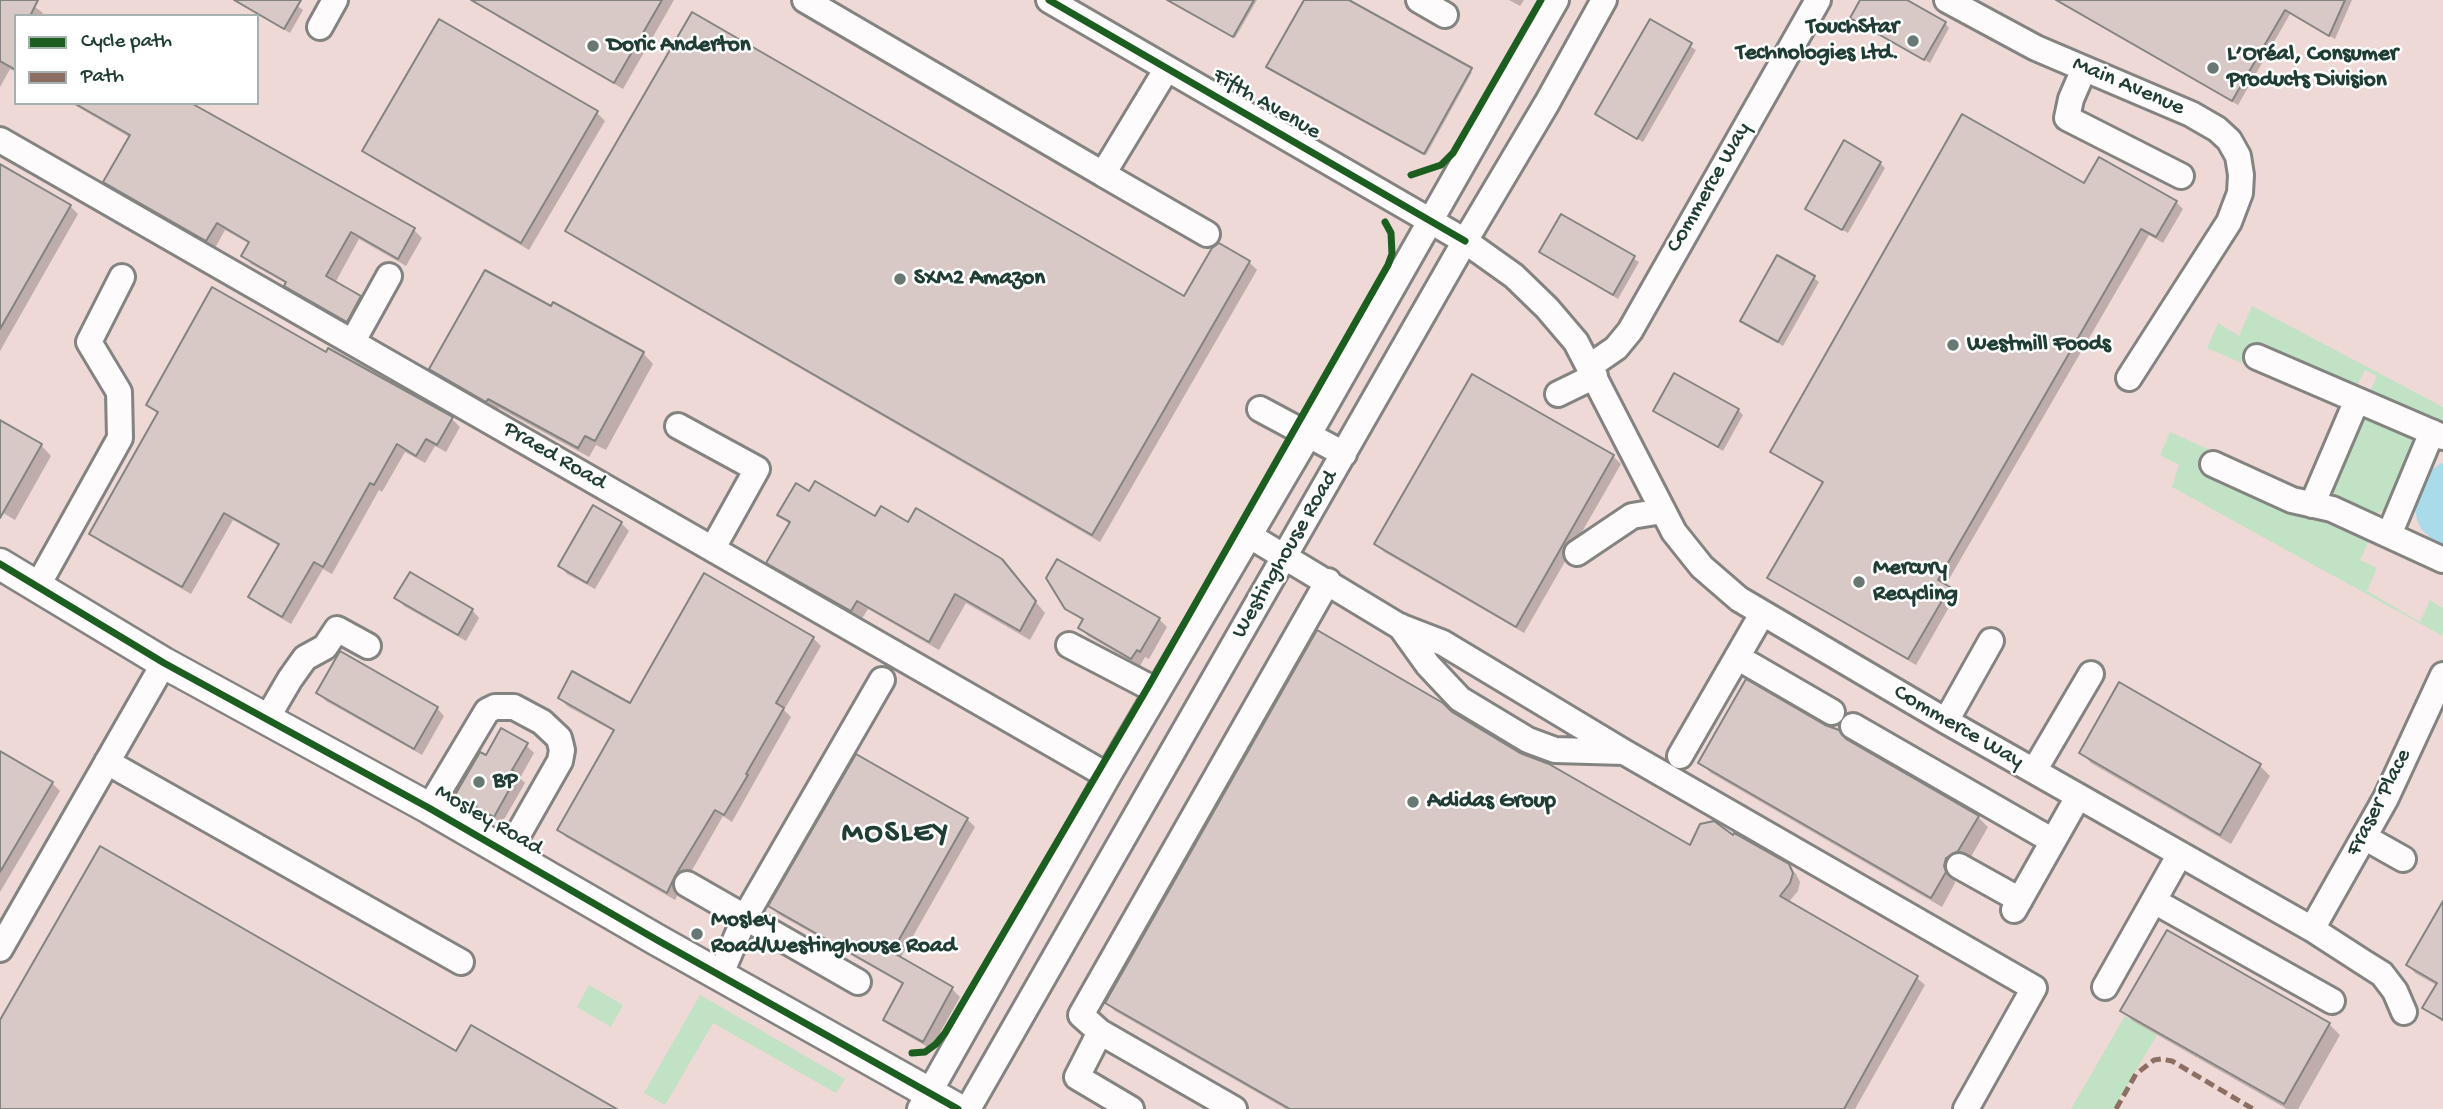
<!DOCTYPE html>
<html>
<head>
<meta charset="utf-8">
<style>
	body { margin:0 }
	#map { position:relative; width:2443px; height:1109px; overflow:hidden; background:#f0e6e4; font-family:"Gochi Hand",sans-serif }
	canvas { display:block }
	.legend { position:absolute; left:14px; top:14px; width:245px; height:91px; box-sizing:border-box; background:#fff; border:2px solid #a5b1ae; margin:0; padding:9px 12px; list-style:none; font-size:21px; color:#1f3d34 }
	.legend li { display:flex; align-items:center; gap:14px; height:35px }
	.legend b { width:35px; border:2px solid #a5b1ae }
</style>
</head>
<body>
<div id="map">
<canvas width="2443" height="1109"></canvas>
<ul class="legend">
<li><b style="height:9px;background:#1b5e20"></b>Cycle path</li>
<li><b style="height:9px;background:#8d6e63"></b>Path</li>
</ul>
</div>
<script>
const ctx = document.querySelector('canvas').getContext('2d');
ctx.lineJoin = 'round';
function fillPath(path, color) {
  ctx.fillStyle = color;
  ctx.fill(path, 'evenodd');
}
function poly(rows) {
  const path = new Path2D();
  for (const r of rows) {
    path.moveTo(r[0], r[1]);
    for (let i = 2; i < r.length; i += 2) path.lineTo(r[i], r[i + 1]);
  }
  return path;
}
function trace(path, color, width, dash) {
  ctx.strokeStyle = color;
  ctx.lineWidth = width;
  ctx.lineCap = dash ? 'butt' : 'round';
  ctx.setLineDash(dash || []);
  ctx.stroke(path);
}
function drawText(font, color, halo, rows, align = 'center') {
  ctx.font = font + ' "Gochi Hand",sans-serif';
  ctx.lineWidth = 5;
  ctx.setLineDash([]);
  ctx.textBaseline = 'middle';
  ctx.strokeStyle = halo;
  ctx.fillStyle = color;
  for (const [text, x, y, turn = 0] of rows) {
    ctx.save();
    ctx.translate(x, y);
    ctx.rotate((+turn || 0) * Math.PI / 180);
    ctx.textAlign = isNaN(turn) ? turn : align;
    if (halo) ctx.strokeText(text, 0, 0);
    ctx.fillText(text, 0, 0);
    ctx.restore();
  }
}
const built = poly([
	[0,0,2443,0,2443,1109,0,1109],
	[16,16,257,16,257,103,16,103]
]);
const green = poly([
	[2252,306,2443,407,2443,424,2370,392,2377,376,2365,370,2356,387,2254,342,2244,364,2207,348,2218,323,2239,336],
	[2370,417,2409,435,2412,440,2412,446,2383,510,2373,515,2334,498,2330,492,2359,423,2363,419],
	[2170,432,2208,449,2199,471,2285,510,2327,519,2370,538,2360,560,2377,568,2367,591,2420,622,2430,600,2443,608,2443,636,2172,487,2179,465,2160,455],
	[589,985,623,1005,611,1027,577,1007],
	[700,995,845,1079,836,1093,713,1023,665,1105,644,1093],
	[2125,1016,2157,1035,2113,1109,2071,1109]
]);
const water = poly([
	[2443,462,2443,547,2435,542,2421,529,2417,520,2414,502,2424,475]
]);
const shadow = poly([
	[0,0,26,0,43,13,42,16,16,16,16,72,10,69,0,87],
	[252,0,289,0,303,10,290,33,253,11,248,7],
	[496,0,674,0,623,89,498,17,491,10],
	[1168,0,1257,0,1235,38],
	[1306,0,1345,0,1472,72,1426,155,1270,68],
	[1509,0,1524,0,1520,6],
	[1862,0,1903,0,1945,23,1949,28,1930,63,1857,22,1852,17],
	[2055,0,2352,0,2335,39,2290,14,2238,105],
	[1651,21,1696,50,1643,142,1597,114],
	[71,103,189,103,414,230,422,238,406,266,359,239,335,283,360,297,368,306,355,329,294,294,287,284,251,264,243,256,250,244,225,230,215,248,114,190,106,182,131,138],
	[597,113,605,121,529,250,372,158,364,150],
	[1880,163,1885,168,1848,233,1812,213],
	[0,166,70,206,78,214,0,351],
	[2085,186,2176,202,2183,209,2163,243,2149,235,1945,586,1956,595,1916,665,1776,584,1769,577,1824,484,1779,458,1772,452],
	[1562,216,1639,262,1618,299,1541,252],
	[568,231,1184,299,1219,245,1249,262,1257,270,1100,542,575,238],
	[1814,278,1819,282,1783,346,1742,320],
	[551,309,643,353,653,364,606,450,596,445,589,457,499,408,497,411,442,379,431,369],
	[327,354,451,418,460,427,446,452,435,446,425,463,405,452,382,492,379,490,332,574,323,569,291,624,259,605,250,597,279,546,233,520,191,594,100,542,92,534,159,415,148,405],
	[1738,410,1743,415,1723,451,1655,411],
	[0,422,41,445,51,456,15,520,0,511],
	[1613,456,1621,464,1524,633,1384,552,1376,544],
	[809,493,876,518,908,524,1001,560,1045,613,1030,640,966,603,939,650,868,609,861,620,779,573,768,562,790,525,780,515],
	[621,523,629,531,595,589,567,574,560,566],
	[1058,562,1159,619,1167,627,1149,659,1145,657,1140,666,1088,636,1080,628,1083,621,1066,608],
	[397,598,472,610,479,618,466,641,404,606],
	[813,638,821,646,784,710,791,717,732,822,723,816,675,900,566,837,559,830,615,732,567,706,560,698,630,705],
	[319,693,437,708,444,716,422,755,326,701],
	[1451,713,1520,754,1691,848,1733,838,1788,866,1796,874,1800,882,1798,891,1788,903,1917,978,1925,985,1855,1109,1286,1109,1115,1011,1107,1003],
	[1845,740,1978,817,1988,827,1968,862,1954,877,1955,883,1942,907,1711,773,1700,762],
	[526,745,534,753,520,778,525,783,502,823,465,802,458,794,487,758],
	[2081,752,2260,766,2270,776,2231,844,2091,763],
	[0,753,52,783,60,791,0,892],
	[967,819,975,827,900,959,952,989,960,997,931,1049,893,1027,885,1019,904,985,778,914,770,906],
	[2443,904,2443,1022,2425,1008,2438,986,2415,973,2408,965],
	[2167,932,2329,1024,2340,1035,2298,1109,2287,1109,2133,1021,2122,1011]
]);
const building = poly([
	[0,0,38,0,30,16,16,16,16,70,0,61,0,0],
	[234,0,301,0,284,29,234,0],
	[471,0,662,0,614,83,471,0],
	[1167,0,1254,0,1233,37,1167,0],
	[1304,0,1349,0,1472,68,1424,154,1266,67,1304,0],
	[1860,0,1907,0,1946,22,1924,60,1850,18,1860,0],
	[2056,0,2345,0,2329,36,2285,10,2232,101,2056,0],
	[692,12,1184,296,1212,248,1219,243,1250,261,1092,535,565,231,692,12],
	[439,19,598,111,521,243,362,151,439,19],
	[1650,19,1692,43,1637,139,1595,114,1650,19],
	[74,103,191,103,415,228,398,259,351,232,326,276,361,296,347,322,284,286,286,282,241,256,249,242,217,223,206,241,103,182,130,135,74,103],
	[1962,114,2084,183,2099,157,2177,201,2156,237,2141,229,1938,580,1950,587,1908,659,1767,578,1823,482,1770,452,1962,114],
	[1844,140,1881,162,1842,230,1805,209,1844,140],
	[0,164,71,205,0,329,0,164],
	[1561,214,1635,256,1613,295,1539,252,1561,214],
	[1777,255,1815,276,1778,342,1740,321,1777,255],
	[485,270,551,306,553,302,644,352,595,441,585,436,578,448,488,399,486,402,429,369,485,270],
	[212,287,326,352,328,348,453,417,437,445,426,439,416,456,397,444,374,485,370,483,323,567,314,562,282,617,248,597,279,544,224,513,182,587,89,534,158,412,146,405,212,287],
	[1674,373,1739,409,1718,447,1653,411,1674,373],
	[1472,374,1614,455,1516,627,1374,544,1472,374],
	[0,420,42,444,0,518,0,420],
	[815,481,875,516,881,506,908,522,916,508,1002,559,1036,601,1020,631,955,594,929,642,857,601,851,611,766,563,790,522,777,515,796,483,809,491,815,481],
	[593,505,622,522,587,583,558,566,593,505],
	[1057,559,1160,618,1140,652,1137,650,1131,659,1078,628,1083,619,1065,609,1046,578,1057,559],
	[410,572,473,609,458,635,394,598,410,572],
	[704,573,814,637,776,703,784,708,746,774,748,775,724,815,715,810,675,876,667,893,557,830,614,730,558,698,572,671,630,703,704,573],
	[1317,630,1443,703,1452,712,1520,753,1549,764,1690,845,1700,824,1714,821,1733,835,1734,833,1780,859,1789,864,1793,873,1790,883,1780,896,1918,976,1844,1109,1290,1109,1105,1003,1317,630],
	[340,651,438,707,414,749,316,693,340,651],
	[1746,679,1825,725,1839,730,1846,739,1979,816,1958,851,1946,858,1944,866,1946,872,1931,898,1698,763,1746,679],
	[2119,682,2261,764,2220,835,2079,753,2119,682],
	[501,728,528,743,512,770,518,774,494,817,455,795,480,752,486,755,501,728],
	[0,751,53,782,0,872,0,751],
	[856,754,968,818,892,952,953,987,923,1042,883,1020,903,983,768,906,856,754],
	[100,846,456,1051,471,1025,617,1109,0,1109,0,1020,100,846],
	[2443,901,2443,1020,2422,1008,2437,983,2406,965,2443,901],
	[2167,930,2330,1023,2284,1104,2120,1011,2167,930]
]);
const minor = poly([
	[805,0,1103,174],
	[1049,0,1465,241,1514,276,1547,308,1576,342,1674,532,1702,567,1739,599,1946,721,2312,929,2363,962,2382,974,2395,991,2404,1012],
	[1419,0,1445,15],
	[1947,0,2036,48,2191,114,2217,129,2229,140,2238,156,2241,175,2240,193,2229,222,2129,378],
	[320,27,335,0],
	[2084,69,2071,99,2067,118,2181,176],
	[1166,70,1103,174,1207,234],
	[0,140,1108,776],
	[353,341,389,276],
	[2257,357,2443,437],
	[1590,366,1616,348,1630,331,1818,0],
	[1558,394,1595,376],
	[1260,409,1344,454],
	[678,426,757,469,713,548],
	[2213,464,2292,500,2332,509,2443,560],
	[2312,505,2357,400],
	[2389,535,2432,432],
	[1250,536,1399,626,1443,643,1624,752,2034,988,1966,1109],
	[1577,553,1632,516,1662,511],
	[37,587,120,438,119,392,89,342,122,277],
	[1400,626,1428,665,1460,699,1528,740,1555,750,1624,752],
	[1069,645,1157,691],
	[1737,657,1832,712],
	[266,720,290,679,305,658,325,647,337,629,368,646],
	[1946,721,1991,641],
	[1853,726,2053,841],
	[1680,756,1762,614],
	[107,762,461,962],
	[2034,771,2091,674],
	[429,808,487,711,495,707,514,707,542,722,559,738,562,750,560,761,507,854],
	[2364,837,2403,859],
	[1959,866,2020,900],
	[687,884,858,982],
	[2154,901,2332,1001],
	[2014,910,2078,797],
	[2312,929,2386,798,2443,675],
	[0,949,164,663],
	[720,976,745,917,882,680],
	[2105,987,2180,854],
	[1100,1032,1234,1109],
	[920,1109,1108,776,1308,436,1556,0],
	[968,1109,1465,241,1547,103,1604,0],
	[1131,1109,1077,1077,1100,1032,1081,1015,1328,581]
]);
const major = poly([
	[0,564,164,663,429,808,657,940,958,1109]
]);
const quiet = poly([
	[2116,1109,2136,1074,2154,1060,2161,1059,2172,1061,2253,1109]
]);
const cycleway = poly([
	[1049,0,1465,241],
	[1411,175,1441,165,1453,153,1541,0],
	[0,564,164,663,429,808,657,940,958,1109],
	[912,1053,925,1052,936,1044,945,1033,1148,687,1388,265,1392,254,1391,233,1385,222]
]);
const markers = [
	[1913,41,7,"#687872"],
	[593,46,7,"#687872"],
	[2213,68,7,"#687872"],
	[900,279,7,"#687872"],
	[1953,345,7,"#687872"],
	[1859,582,7,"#687872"],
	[479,782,7,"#687872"],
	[1413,802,7,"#687872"],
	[697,934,7,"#687872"]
];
const poiNames = [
	["TouchStar",1899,28,"right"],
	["Technologies Ltd.",1899,54,"right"],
	["Doric Anderton",607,46],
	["L’Oréal, Consumer",2227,55],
	["Products Division",2227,81],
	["SXM2 Amazon",914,279],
	["Westmill Foods",1967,345],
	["Mercury",1873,569],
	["Recycling",1873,595],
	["BP",493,782],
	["Adidas Group",1427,802],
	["Mosley",711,921],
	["Road/Westinghouse Road",711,947]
];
const streetNames = [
	["Main Avenue",2128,87,23],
	["Fifth Avenue",1266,105,30],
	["Commerce Way",1710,188,-60],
	["Praed Road",554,457,30],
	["Westinghouse Road",1286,555,-60],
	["Commerce Way",1958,728,30],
	["Fraser Place",2380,803,-63],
	["Mosley Road",488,821,30]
];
const districtNames = [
	["MOSLEY",896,835]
];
fillPath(built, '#eed9d6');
fillPath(green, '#c1e2c4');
fillPath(water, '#aadbea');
fillPath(shadow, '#0003');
fillPath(building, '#d9c9c6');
trace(building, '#838481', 2);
trace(minor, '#838481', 30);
trace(major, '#838481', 35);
trace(minor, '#fdfbfb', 24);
trace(major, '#fdfbfb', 30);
trace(quiet, '#8d6e63', 5, [10, 5]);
trace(cycleway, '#1b5e20', 7);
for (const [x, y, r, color] of markers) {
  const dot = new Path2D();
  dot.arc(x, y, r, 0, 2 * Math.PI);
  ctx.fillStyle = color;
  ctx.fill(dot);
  trace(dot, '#fff', 2.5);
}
drawText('bold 23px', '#1f3d34', '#fff', poiNames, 'left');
drawText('23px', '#1f3d34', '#fff', streetNames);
ctx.letterSpacing = '2px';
drawText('bold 30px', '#1f3d34', '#fff', districtNames);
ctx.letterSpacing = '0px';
</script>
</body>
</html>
